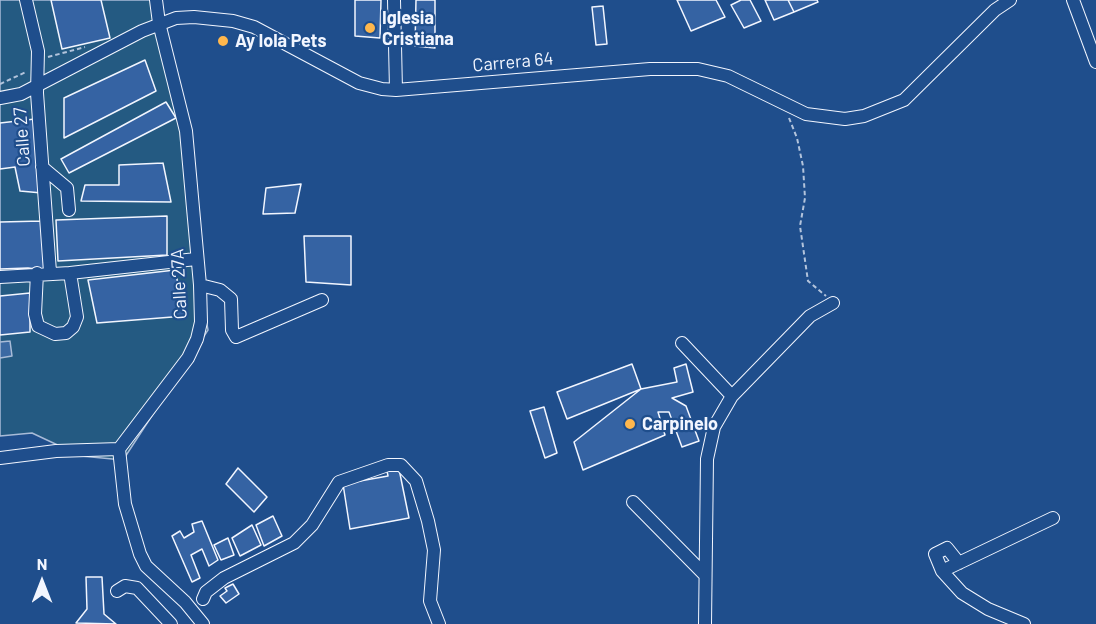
<!DOCTYPE html>
<html>
<head>
<meta charset="utf-8">
<style>
	body { margin:0 }
	#map { position:relative; width:1096px; height:624px; overflow:hidden; background:#1f4e8c; font-family:Barlow,sans-serif }
	canvas { display:block }
	.north { position:absolute; left:12px; top:552px; width:60px; height:60px; -webkit-text-stroke:4px #1f4e8c; paint-order:stroke; rotate:0deg; font-size:16px; font-weight:700; line-height:24px; text-align:center; color:#f2f6ff }
	.north::after { content:''; display:block; margin:auto; width:21px; height:27px; background:#f2f6ff; clip-path:polygon(50% 0,100% 100%,50% 72%,0 100%) }
</style>
</head>
<body>
<div id="map">
<canvas width="1096" height="624"></canvas>
<div class="north">N</div>
</div>
<script>
const ctx = document.querySelector('canvas').getContext('2d');
ctx.lineJoin = 'round';
function fillPath(path, color) {
  ctx.fillStyle = color;
  ctx.fill(path, 'evenodd');
}
function poly(rows) {
  const path = new Path2D();
  for (const r of rows) {
    path.moveTo(r[0], r[1]);
    for (let i = 2; i < r.length; i += 2) path.lineTo(r[i], r[i + 1]);
  }
  return path;
}
function trace(path, color, width, dash) {
  ctx.strokeStyle = color;
  ctx.lineWidth = width;
  ctx.lineCap = dash ? 'butt' : 'round';
  ctx.setLineDash(dash || []);
  ctx.stroke(path);
}
function drawText(font, color, halo, rows, align = 'center') {
  ctx.font = font + ' Barlow,sans-serif';
  ctx.lineWidth = 4.5;
  ctx.setLineDash([]);
  ctx.textBaseline = 'middle';
  ctx.strokeStyle = halo;
  ctx.fillStyle = color;
  for (const [text, x, y, turn = 0] of rows) {
    ctx.save();
    ctx.translate(x, y);
    ctx.rotate((+turn || 0) * Math.PI / 180);
    ctx.textAlign = isNaN(turn) ? turn : align;
    if (halo) ctx.strokeText(text, 0, 0);
    ctx.fillText(text, 0, 0);
    ctx.restore();
  }
}
const green = poly([
	[0,0,153,0,186,151,191,240,208,330,123,460,81,456,32,433,0,436,0,0]
]);
const water = poly([
	[10,341,12,356,0,358,0,342,10,341]
]);
const building = poly([
	[51,0,101,0,110,38,62,49,51,0],
	[355,0,381,0,380,38,355,36,355,0],
	[416,0,435,0,435,48,415,46,416,0],
	[677,0,716,0,725,17,691,31,677,0],
	[741,0,750,0,761,21,744,28,731,5,741,0],
	[765,0,788,0,794,12,774,20,765,0],
	[788,0,817,0,818,2,794,12,788,0],
	[603,6,607,44,596,45,592,7,603,6],
	[145,60,156,91,64,138,64,98,145,60],
	[166,102,176,118,69,173,61,159,166,102],
	[35,119,42,193,20,191,15,167,0,169,0,123,35,119],
	[163,163,171,202,81,201,85,185,119,185,119,165,163,163],
	[301,184,295,213,263,214,266,188,301,184],
	[167,216,167,255,58,261,56,220,167,216],
	[42,221,44,270,28,268,0,269,0,222,42,221],
	[304,236,351,236,351,285,306,282,304,236],
	[175,270,185,316,97,323,88,280,175,270],
	[30,293,30,332,0,335,0,296,30,293],
	[632,364,641,389,567,419,557,392,632,364],
	[686,364,693,392,672,398,686,406,699,441,682,447,669,412,658,412,665,435,583,470,574,442,641,389,677,382,674,368,686,364],
	[544,407,557,453,545,458,530,411,544,407],
	[238,468,267,497,254,512,226,484,238,468],
	[399,469,409,518,350,529,343,484,388,476,387,471,399,469],
	[273,516,282,536,264,546,256,525,273,516],
	[202,521,218,560,209,566,202,549,191,555,200,578,192,582,172,536,180,531,184,538,194,532,192,524,202,521],
	[252,525,261,545,240,556,232,538,252,525],
	[228,538,234,555,221,560,214,545,228,538],
	[86,577,102,577,104,614,116,624,76,623,87,609,86,577],
	[233,584,239,594,226,603,220,596,227,591,225,588,233,584]
]);
const path = poly([
	[48,57,85,47],
	[0,84,26,72],
	[789,118,797,138,803,166,805,198,800,226,808,281,826,296]
]);
const minor = poly([
	[26,0,38,51,37,93,50,272],
	[156,0,159,23,186,131,200,285,201,322,197,339,188,358,119,449,125,504,140,554,146,566,185,602,203,624],
	[394,0,396,90],
	[1073,0,1096,62],
	[0,98,21,94,142,31,176,18,194,17,233,21,254,27,359,83,382,89,396,90,650,69,698,69,728,76,806,114,845,119,864,116,904,100,995,10,1010,0],
	[42,167,67,188,69,210],
	[37,273,35,314,38,326,55,334,66,333,73,327,77,317,70,273],
	[0,277,70,273,196,259],
	[200,285,220,290,231,299,232,330,236,337,322,300],
	[682,343,732,396],
	[0,458,56,451,119,449],
	[633,502,705,575],
	[959,563,947,548,935,554,942,571,962,593,988,609,1024,624],
	[942,571,1053,518],
	[117,591,125,586,137,588,171,624],
	[203,599,206,592,224,578,294,543,312,525,339,482,388,465,401,465,416,481,428,521,434,550,430,601,439,624],
	[705,624,707,459,714,427,732,396,810,316,833,303]
]);
const markers = [
	[370,28,6,"#ffb74d"],
	[223,41,6,"#ffb74d"],
	[630,424,6,"#ffb74d"]
];
const poiNames = [
	["Iglesia",382,18],
	["Cristiana",382,39],
	["Ay lola Pets",235,41],
	["Carpinelo",642,424]
];
const streetNames = [
	["Carrera 64",513,62,-5],
	["Calle 27",22,137,-94],
	["Calle 27A",179,284,-93]
];
fillPath(green, '#245a82');
trace(green, '#a8bbd7', 1.5);
fillPath(water, '#3b69a3');
trace(water, '#a8bbd7', 1.5);
fillPath(building, '#3563a3');
trace(building, '#f2f6ff', 1.5);
trace(minor, '#f2f6ff', 14);
trace(path, '#b3c4dc', 2, [4.5, 3]);
trace(minor, '#1f4e8c', 12);
for (const [x, y, r, color] of markers) {
  const dot = new Path2D();
  dot.arc(x, y, r, 0, 2 * Math.PI);
  ctx.fillStyle = color;
  ctx.fill(dot);
  trace(dot, '#1f4e8c', 2);
}
drawText('bold 18px', '#f2f6ff', '#1f4e8c', poiNames, 'left');
drawText('18px', '#f2f6ff', '#1f4e8c', streetNames);
</script>
</body>
</html>
